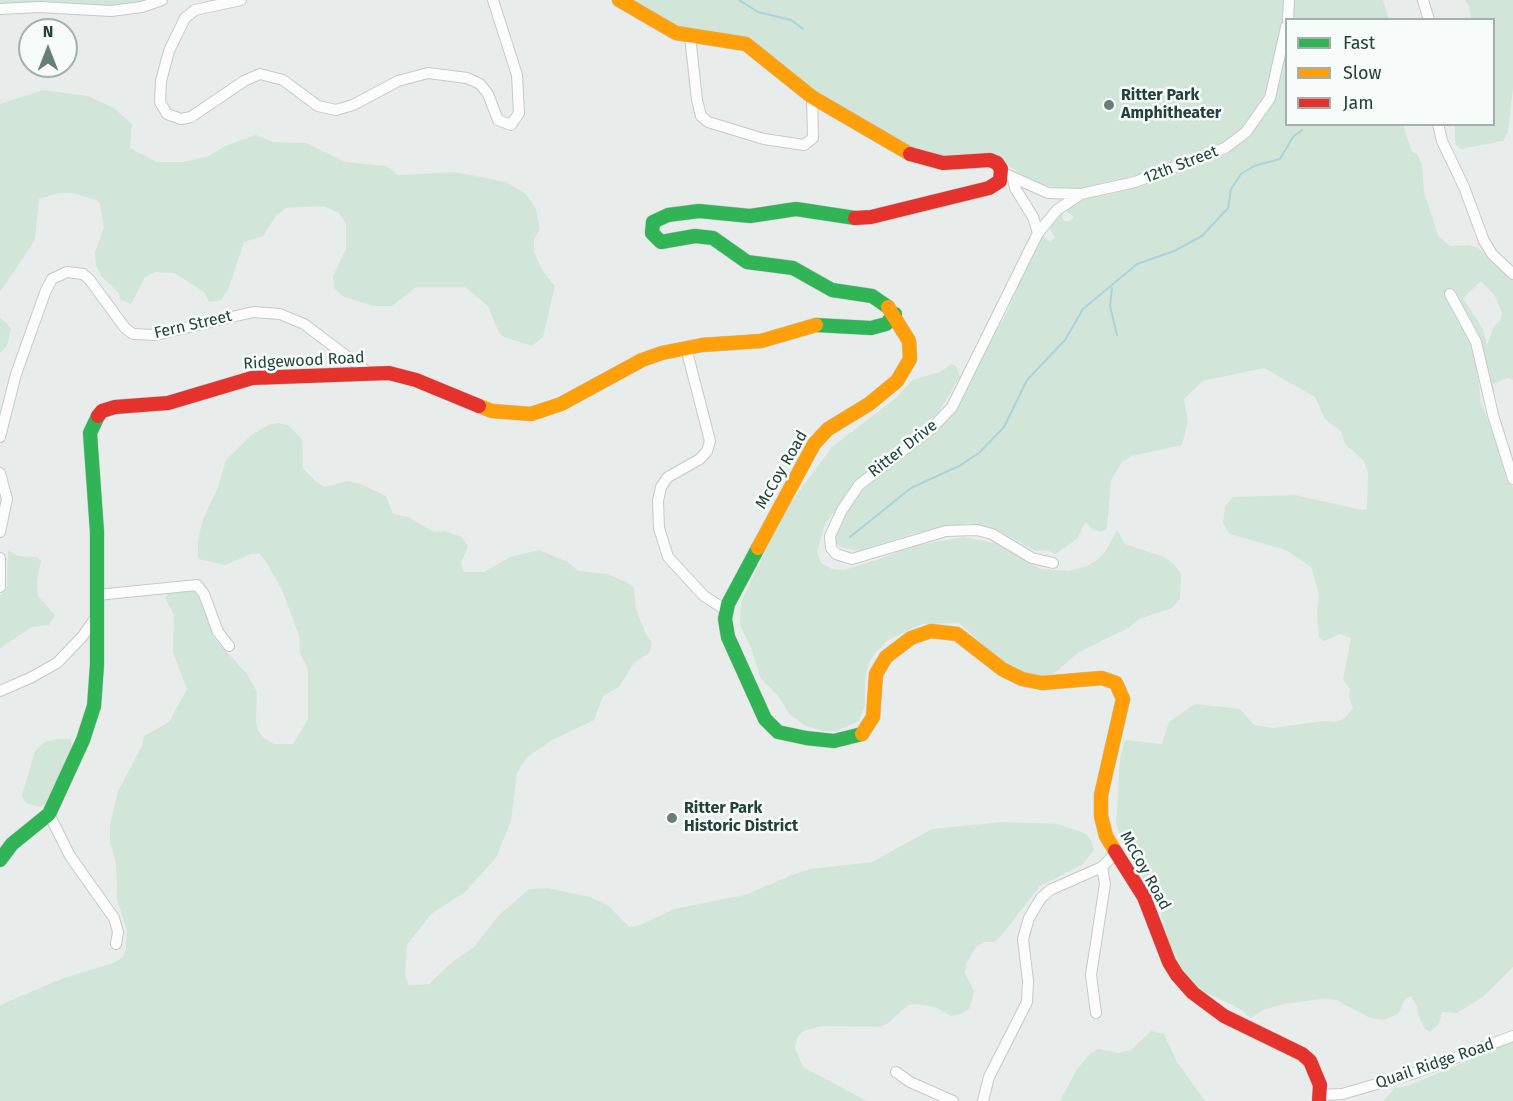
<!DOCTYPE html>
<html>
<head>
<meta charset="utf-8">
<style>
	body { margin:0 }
	#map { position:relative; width:1513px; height:1101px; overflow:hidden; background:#e8edeb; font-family:"Fira Sans",sans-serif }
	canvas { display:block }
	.legend { position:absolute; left:1285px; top:18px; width:210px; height:108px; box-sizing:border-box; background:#f7fbf9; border:2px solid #a3b1ad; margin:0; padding:8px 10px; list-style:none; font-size:18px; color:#24423a }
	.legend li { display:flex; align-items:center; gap:12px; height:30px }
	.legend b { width:30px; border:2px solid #a3b1ad }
	.north { position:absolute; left:18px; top:18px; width:60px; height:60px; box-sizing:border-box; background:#f7fbf9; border:2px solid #a3b1ad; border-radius:50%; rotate:0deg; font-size:16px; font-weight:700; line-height:24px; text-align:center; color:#24423a }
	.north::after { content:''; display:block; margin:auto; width:21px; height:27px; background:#697e78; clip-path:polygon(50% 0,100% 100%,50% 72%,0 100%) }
</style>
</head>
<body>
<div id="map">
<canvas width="1513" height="1101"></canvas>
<ul class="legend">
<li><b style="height:8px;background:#30b455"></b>Fast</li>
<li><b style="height:8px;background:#ff9f0a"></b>Slow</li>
<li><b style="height:8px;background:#e5322d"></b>Jam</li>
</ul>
<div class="north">N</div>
</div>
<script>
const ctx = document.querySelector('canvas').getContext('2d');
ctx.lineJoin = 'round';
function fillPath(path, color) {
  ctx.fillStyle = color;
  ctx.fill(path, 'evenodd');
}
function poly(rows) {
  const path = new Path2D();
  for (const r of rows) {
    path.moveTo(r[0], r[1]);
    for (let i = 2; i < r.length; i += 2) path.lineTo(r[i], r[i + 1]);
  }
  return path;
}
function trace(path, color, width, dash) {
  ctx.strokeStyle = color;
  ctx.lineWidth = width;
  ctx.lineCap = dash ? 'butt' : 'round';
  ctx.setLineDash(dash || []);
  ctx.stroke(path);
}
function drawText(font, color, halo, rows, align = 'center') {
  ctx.font = font + ' "Fira Sans",sans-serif';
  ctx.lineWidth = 5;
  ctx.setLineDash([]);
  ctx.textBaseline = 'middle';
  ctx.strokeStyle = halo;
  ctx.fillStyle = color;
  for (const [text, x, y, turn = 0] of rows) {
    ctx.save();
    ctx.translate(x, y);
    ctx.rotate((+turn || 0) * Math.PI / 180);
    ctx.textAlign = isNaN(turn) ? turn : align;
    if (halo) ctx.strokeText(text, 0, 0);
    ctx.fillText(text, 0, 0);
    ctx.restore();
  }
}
const green = poly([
	[0,0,150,0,125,7,0,6],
	[625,0,1383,0,1389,19,1286,20,1286,124,1403,125,1412,152,1417,154,1422,165,1424,192,1438,235,1450,246,1469,245,1478,248,1513,278,1513,380,1507,378,1493,384,1495,396,1489,397,1478,333,1458,299,1448,289,1445,294,1475,349,1481,402,1513,488,1513,967,1484,996,1457,1013,1442,1012,1439,1024,1430,1032,1425,1029,1418,1015,1417,1006,1411,996,1405,999,1399,1013,1385,1020,1370,1018,1336,1000,1322,999,1284,1004,1263,1010,1250,1018,1242,1010,1205,992,1186,977,1169,942,1156,898,1125,850,1116,823,1120,758,1125,740,1162,744,1169,722,1195,704,1240,709,1254,725,1273,728,1323,721,1336,722,1345,718,1353,708,1349,697,1350,689,1343,680,1351,638,1340,634,1324,641,1319,638,1317,613,1319,594,1311,567,1286,550,1230,534,1223,524,1225,506,1233,497,1295,495,1362,510,1367,509,1368,473,1364,461,1345,444,1341,431,1325,419,1315,397,1264,368,1203,381,1184,399,1188,422,1182,445,1132,456,1122,462,1111,480,1107,529,1101,532,1092,529,1087,523,1084,524,1078,538,1055,554,1047,550,1035,551,997,530,970,523,915,533,859,551,843,548,836,544,836,534,844,514,862,487,954,412,964,396,991,339,1006,315,1038,239,1043,236,1050,242,1055,237,1048,226,1063,212,1063,221,1070,221,1074,217,1067,212,1064,189,1044,185,1024,177,995,155,955,158,919,154,812,92,761,48,682,29],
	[1481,281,1495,296,1502,313,1501,319,1494,326,1487,345,1483,329,1463,298],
	[1465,0,1513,0,1513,88,1508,132,1503,141,1461,149,1455,144,1455,125,1494,124,1494,20,1471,19,1469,6],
	[43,90,88,96,114,108,132,124,130,148,157,162,183,162,209,156,225,146,256,135,273,142,306,143,346,162,386,166,398,175,456,172,506,182,525,193,536,209,540,230,534,239,534,251,542,270,555,286,543,337,532,346,504,337,499,333,488,306,465,287,416,287,392,306,373,306,342,296,334,288,333,276,346,249,346,224,339,213,323,206,286,208,276,216,263,236,244,242,228,290,221,300,209,302,204,292,174,273,155,272,145,277,131,304,120,299,119,293,101,276,96,265,95,252,104,227,100,204,96,200,72,193,59,193,39,199,35,240,0,292,0,104],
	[0,317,11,328,7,346,0,353],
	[951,364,956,366,960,377,938,413,855,484,825,524,817,552,821,563,832,569,844,570,880,559,913,546,964,537,995,543,1041,569,1069,571,1087,566,1097,560,1105,552,1117,530,1125,544,1164,557,1175,565,1181,574,1180,599,1172,608,1139,619,1128,628,1079,652,1051,676,1032,676,998,658,959,623,922,624,888,640,875,653,869,663,865,680,865,705,859,721,836,731,823,731,804,725,789,714,779,697,761,679,751,648,740,625,741,602,786,509,832,447,896,398,912,380,940,372],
	[278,423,288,425,302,439,303,468,316,482,325,487,348,481,363,485,386,496,393,514,408,517,434,532,445,531,462,537,468,546,461,563,464,572,484,572,510,557,539,550,568,562,578,571,608,574,626,582,634,588,636,609,646,634,652,642,650,652,634,663,619,687,603,696,594,720,551,741,527,757,517,773,511,821,496,858,464,893,431,914,407,945,405,975,409,985,429,984,450,964,474,947,499,915,529,889,548,888,590,897,608,905,629,927,638,926,674,909,745,895,792,875,810,869,872,862,932,829,1002,822,1057,824,1085,833,1091,840,1094,850,1083,864,1040,886,1001,936,994,942,984,942,976,947,966,964,965,973,974,991,972,1000,969,1009,961,1014,952,1016,934,1007,918,1004,908,1005,887,1024,879,1027,822,1026,803,1031,797,1038,795,1048,803,1067,867,1101,0,1101,0,1005,61,979,113,963,122,958,126,949,127,930,117,900,116,862,110,844,110,825,118,791,142,746,144,736,169,722,187,689,173,653,174,615,165,598,169,590,189,590,198,593,214,638,247,674,257,692,256,721,258,731,265,739,274,744,293,744,308,719,308,670,300,653,299,635,282,590,266,562,260,554,251,554,225,565,198,559,198,540,202,522,218,487,226,460,250,436,268,425],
	[8,550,18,556,37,557,41,561,37,580,38,596,55,615,49,625,32,627,0,648,0,596,7,586],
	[57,739,71,739,72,751,47,803,41,807,29,804,24,801,22,795,35,751,45,742],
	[1151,1031,1164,1034,1177,1062,1205,1101,1060,1101,1077,1069,1090,1054,1098,1049,1118,1053,1131,1050],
	[1513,1041,1513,1101,1383,1101,1395,1088,1408,1086]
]);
const stream = poly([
	[739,0,758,12,791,20,803,29],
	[1112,288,1110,306,1117,335],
	[850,537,911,488,959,466,979,453,1004,427,1027,380,1065,340,1083,309,1137,264,1174,251,1202,236,1228,208,1231,189,1241,174,1254,166,1280,159,1293,137,1302,130]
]);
const street = poly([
	[241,0,195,10,185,18,169,51,161,81,160,102,167,114,181,119,191,117,244,81,260,74,283,80,318,106,336,110,353,105,398,81,428,73,467,78,480,84,488,94,498,120,511,125,519,113,517,75,493,0],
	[1423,0,1429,20],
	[0,9,40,7,111,11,142,7,162,0],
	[1288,20,1289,0],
	[690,36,697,100,701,116,708,122,764,139,804,145,813,138,812,97],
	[1438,124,1442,141,1464,187,1484,241,1492,254,1513,274],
	[1001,172,1048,193,1081,194,1135,182,1225,148,1246,132,1270,98,1286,27],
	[1013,178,1015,188,1033,217,1038,233],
	[1450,294,1476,342,1493,415,1513,479],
	[686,348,710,441,707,451,700,459,668,477,661,487,658,501,659,528,668,557,704,596,726,610],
	[0,437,16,374,46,290,52,279,67,272,83,274,89,279,125,328,133,334,156,335,253,312,280,314,304,324,369,373],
	[0,473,7,499,0,532],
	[0,558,0,587],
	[1053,563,1032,558,992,534,977,530,946,531,852,559,836,554,831,548,830,536,842,510,859,485,932,428,952,407,1038,233,1057,210,1081,194],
	[97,595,197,585,204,594,218,632,229,646],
	[0,691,30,678,57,663,82,637,96,617],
	[49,814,70,856,114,918,118,932,116,944],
	[1096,1013,1091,975,1105,884,1102,867],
	[896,1072,910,1082,953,1101],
	[1320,1095,1342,1094,1415,1073,1513,1036],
	[983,1101,989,1077,1027,1002,1028,981,1023,939,1029,918,1041,898,1050,890,1102,867,1115,854]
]);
const fast = poly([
	[855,218,796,209,750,216,699,211,668,215,653,222,652,233,661,242,695,236,713,238,747,262,793,268,832,290,872,296,888,307],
	[816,325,871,328,886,324,895,314],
	[758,548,728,604,725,619,728,637,765,719,778,732,806,738,834,741,862,734],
	[0,860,12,844,49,814,83,740,94,706,97,665,97,532,90,433,98,416]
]);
const slow = poly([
	[619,0,676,33,746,44,812,97,910,154],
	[479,406,492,411,531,414,561,404,642,360,662,353,702,345,761,341,816,325],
	[758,548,814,444,828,429,869,404,897,381,910,359,909,341,888,307],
	[862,734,873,717,876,674,886,657,911,638,931,631,957,634,1002,669,1022,679,1042,683,1102,678,1116,683,1123,699,1101,795,1101,816,1106,836,1115,851]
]);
const jam = poly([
	[855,218,871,217,989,188,1000,181,1001,169,997,163,990,160,943,163,910,154],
	[98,416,102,411,115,407,168,403,252,378,389,373,416,380,479,406],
	[1115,851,1144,897,1169,962,1177,975,1193,993,1224,1016,1302,1054,1310,1061,1320,1085,1319,1101]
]);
const markers = [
	[1109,105,6,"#697e78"],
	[672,818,6,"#697e78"]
];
const poiNames = [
	["Ritter Park",1121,96],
	["Amphitheater",1121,114],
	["Ritter Park",684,809],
	["Historic District",684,827]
];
const streetNames = [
	["12th Street",1181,165,-21],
	["Fern Street",193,325,-13],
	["Ridgewood Road",304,361,-3],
	["Ritter Drive",903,449,-38],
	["McCoy Road",782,470,-60],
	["McCoy Road",1145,871,61],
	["Quail Ridge Road",1435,1064,-19]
];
fillPath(green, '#d1e6d8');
trace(stream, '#a9d4db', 2);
trace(street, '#c5cac8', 12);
trace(fast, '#c3cbc8', 15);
trace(slow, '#c3cbc8', 15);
trace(jam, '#c3cbc8', 15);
trace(street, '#fcfcfc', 10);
trace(fast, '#30b455', 14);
trace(slow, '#ff9f0a', 14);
trace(jam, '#e5322d', 14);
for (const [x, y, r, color] of markers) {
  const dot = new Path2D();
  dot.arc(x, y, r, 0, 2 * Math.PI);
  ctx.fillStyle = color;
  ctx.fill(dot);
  trace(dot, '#f7fbf9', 2);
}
drawText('bold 16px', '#24423a', '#f7fbf9', poiNames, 'left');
drawText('16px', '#24423a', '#f7fbf9', streetNames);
</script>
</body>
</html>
